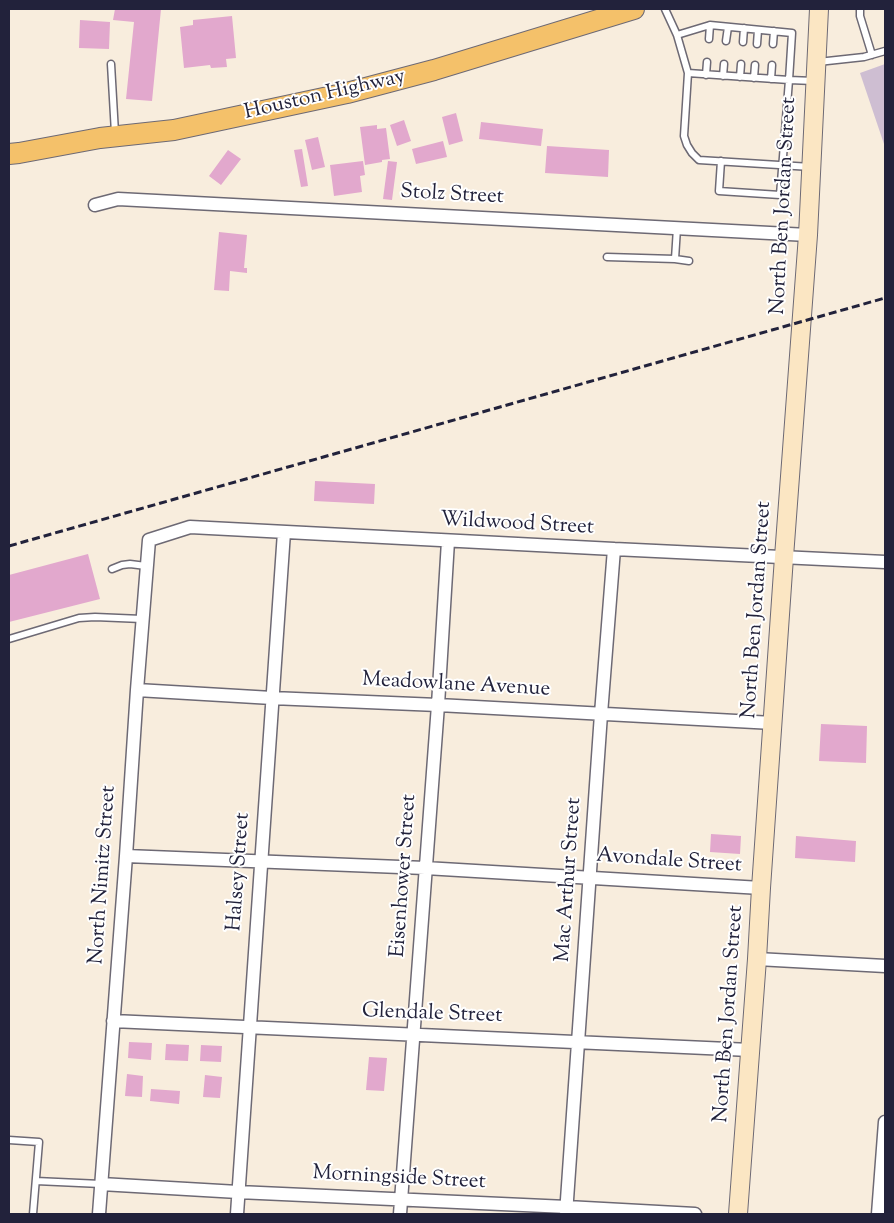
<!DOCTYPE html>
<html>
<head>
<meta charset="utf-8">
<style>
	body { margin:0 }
	#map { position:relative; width:894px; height:1223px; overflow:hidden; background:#f8eddd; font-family:"Sorts Mill Goudy",serif }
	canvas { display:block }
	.frame { position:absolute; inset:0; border:10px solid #22223b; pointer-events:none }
</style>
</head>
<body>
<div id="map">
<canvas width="894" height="1223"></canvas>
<div class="frame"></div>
</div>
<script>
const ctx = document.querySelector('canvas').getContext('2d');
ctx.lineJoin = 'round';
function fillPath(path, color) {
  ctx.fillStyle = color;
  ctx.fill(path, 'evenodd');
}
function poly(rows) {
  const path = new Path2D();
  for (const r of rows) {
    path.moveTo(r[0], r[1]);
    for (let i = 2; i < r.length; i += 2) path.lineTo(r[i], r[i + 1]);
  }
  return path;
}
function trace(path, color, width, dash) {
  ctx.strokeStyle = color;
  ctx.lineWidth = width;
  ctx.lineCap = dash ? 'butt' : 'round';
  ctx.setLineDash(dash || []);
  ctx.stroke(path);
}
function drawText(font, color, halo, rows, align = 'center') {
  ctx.font = font + ' "Sorts Mill Goudy",serif';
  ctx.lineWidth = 4;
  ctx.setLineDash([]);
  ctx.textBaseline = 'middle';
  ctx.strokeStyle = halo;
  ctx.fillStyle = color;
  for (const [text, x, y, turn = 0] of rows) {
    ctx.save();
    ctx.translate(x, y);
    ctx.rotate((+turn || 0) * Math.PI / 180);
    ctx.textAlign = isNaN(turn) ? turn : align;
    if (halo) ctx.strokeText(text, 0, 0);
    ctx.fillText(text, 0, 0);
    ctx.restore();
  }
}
const industrial = poly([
	[885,64,885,147,860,73]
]);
const building = poly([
	[115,9,161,9,152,101,126,99,134,22,113,20],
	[232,16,236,58,226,59,227,67,211,68,210,65,184,68,180,27,193,25,193,20],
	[80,20,110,22,109,49,79,48],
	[456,113,463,141,449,145,442,117],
	[404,120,411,141,397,146,390,125],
	[481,122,543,129,541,146,479,139],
	[377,125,377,129,386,128,390,159,382,160,382,162,365,165,360,127],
	[318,137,325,167,312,170,305,140],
	[443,141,447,157,416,164,412,149],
	[547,146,609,150,608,177,545,173],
	[302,149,308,186,301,187,294,150],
	[228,150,241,159,221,185,209,176],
	[363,161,365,175,360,176,362,192,334,196,330,165],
	[388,161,397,162,392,200,383,199],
	[219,232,247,235,244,268,247,268,247,273,230,271,229,291,214,290],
	[315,481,375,484,374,504,314,501],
	[88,554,100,599,9,622,9,575],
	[821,724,867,726,866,763,819,761],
	[711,834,741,836,740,854,710,852],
	[796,836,856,841,855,862,795,858],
	[129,1042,152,1043,151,1060,128,1058],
	[166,1044,189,1045,188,1061,165,1060],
	[201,1045,222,1046,221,1062,200,1061],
	[369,1057,387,1058,384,1091,366,1090],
	[127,1074,143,1076,142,1097,125,1096],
	[205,1075,222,1077,220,1098,203,1097],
	[151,1089,180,1091,179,1104,150,1101]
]);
const lane = poly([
	[665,9,677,35,710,25,792,33,789,80,814,81],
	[860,9,860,16,872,55],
	[677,35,688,73,789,80,780,195,719,191,721,161],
	[709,39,710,25],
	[726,41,728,27],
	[743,42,744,28],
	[757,44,758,30],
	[773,44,774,31],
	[818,62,864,57,885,51],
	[111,64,115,133],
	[688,73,684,136,687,145,692,153,699,160,811,167],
	[706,75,707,62],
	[723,76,724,64],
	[740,77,741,64],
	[754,78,755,65],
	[771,79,772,65],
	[607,257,675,259,677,228],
	[675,259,689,261],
	[112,569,122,565,130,564,146,566],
	[9,639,79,618,95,617,142,619],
	[9,1140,39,1142,33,1214],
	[36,1181,101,1184]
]);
const street = poly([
	[95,205,118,199,808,235],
	[137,690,272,698,438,705,773,723],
	[126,856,425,868,761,888],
	[757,959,885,966],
	[113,1021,750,1050],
	[101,1184,238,1192,567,1207,695,1214],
	[99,1214,126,856,137,690,149,540,190,527,614,549,885,562],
	[237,1214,284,532],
	[400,1214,438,705,448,541],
	[566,1214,601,714,614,549],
	[878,1214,885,1122]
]);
const secondary = poly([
	[738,1214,757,959,761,888,784,557,808,235,819,9]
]);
const primary = poly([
	[9,154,19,153,100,138,174,130,347,93,434,70,634,9]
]);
const rail = poly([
	[9,546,885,298]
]);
const streetNames = [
	["Houston Highway",325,96,-13],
	["Stolz Street",452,196,3],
	["North Ben Jordan Street",785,206,-87],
	["Wildwood Street",517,525,3],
	["North Ben Jordan Street",758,610,-86],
	["Meadowlane Avenue",456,686,3],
	["Avondale Street",669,862,4],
	["Halsey Street",240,872,-86],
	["North Nimitz Street",104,875,-86],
	["Eisenhower Street",405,876,-86],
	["Mac Arthur Street",570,880,-86],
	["North Ben Jordan Street",730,1014,-86],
	["Glendale Street",432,1015,2],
	["Morningside Street",399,1179,3]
];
fillPath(industrial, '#cebed2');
fillPath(building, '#e2a8cd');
trace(lane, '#6d6974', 9);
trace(street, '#6d6974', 15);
trace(secondary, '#6d6974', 20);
trace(primary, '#6d6974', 22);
trace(lane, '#fff', 6);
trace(street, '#fff', 12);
trace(secondary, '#fbe6c3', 18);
trace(primary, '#f4c16a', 20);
trace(rail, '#22223b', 3, [8, 4]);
drawText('21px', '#22223b', '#fff', streetNames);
</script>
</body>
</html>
